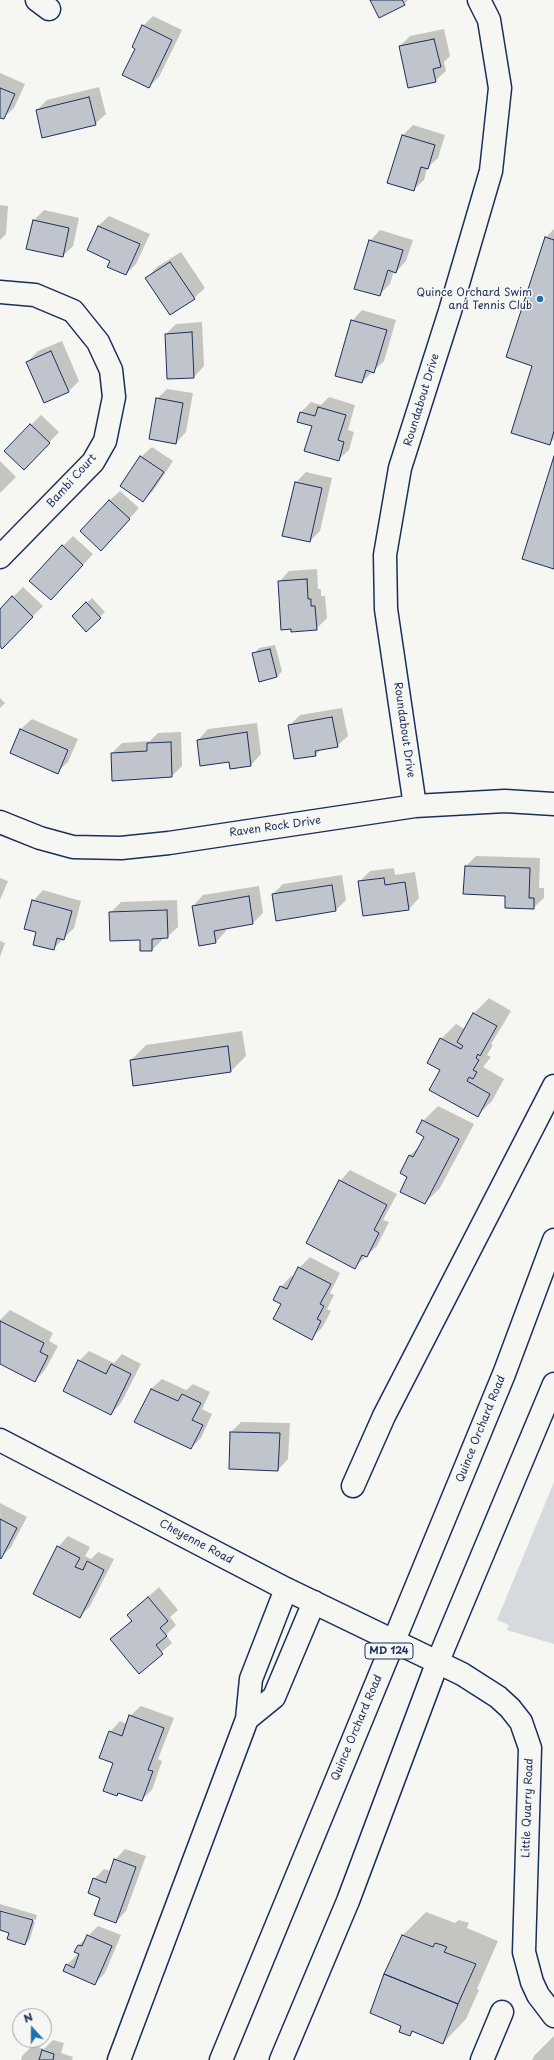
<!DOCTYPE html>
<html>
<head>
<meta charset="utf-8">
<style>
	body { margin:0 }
	#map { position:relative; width:554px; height:2060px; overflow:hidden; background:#f6f6f2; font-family:"Playpen Sans",sans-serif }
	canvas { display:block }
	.north { position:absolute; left:12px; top:2008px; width:40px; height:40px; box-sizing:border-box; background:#f6f6f2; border:1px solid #9ea6b7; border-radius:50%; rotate:339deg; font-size:11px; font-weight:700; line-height:16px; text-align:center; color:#1b2f5e }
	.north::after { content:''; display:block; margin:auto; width:14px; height:18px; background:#1f6fb2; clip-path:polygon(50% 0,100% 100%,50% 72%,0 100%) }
</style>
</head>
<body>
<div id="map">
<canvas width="554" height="2060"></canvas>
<div class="north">N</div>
</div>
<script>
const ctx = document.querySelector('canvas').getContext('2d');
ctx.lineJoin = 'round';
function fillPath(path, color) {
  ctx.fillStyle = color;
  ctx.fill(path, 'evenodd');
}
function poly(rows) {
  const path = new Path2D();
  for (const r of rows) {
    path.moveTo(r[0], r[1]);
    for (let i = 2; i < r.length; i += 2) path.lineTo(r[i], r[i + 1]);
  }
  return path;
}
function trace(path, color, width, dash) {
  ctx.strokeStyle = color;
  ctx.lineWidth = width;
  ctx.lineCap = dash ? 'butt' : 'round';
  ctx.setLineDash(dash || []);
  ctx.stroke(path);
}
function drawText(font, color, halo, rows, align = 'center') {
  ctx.font = font + ' "Playpen Sans",sans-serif';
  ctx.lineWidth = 3;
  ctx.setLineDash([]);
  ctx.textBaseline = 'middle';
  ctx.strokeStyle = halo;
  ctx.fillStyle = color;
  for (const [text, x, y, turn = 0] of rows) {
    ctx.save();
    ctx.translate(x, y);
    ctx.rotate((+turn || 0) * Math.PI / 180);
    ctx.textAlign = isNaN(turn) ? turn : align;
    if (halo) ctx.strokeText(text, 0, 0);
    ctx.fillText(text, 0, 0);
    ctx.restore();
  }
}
const green = poly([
	[554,1482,554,1644,507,1630,509,1625,497,1620]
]);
const shadow = poly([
	[371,0,408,0,404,4],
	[153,16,182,30,159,77,149,87,136,48,143,26],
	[444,29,450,56,444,62,446,71,435,81,400,46,410,36],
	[0,73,25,84,14,108,3,118,0,117],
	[99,87,106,114,95,124,37,110,47,100],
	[413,125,445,135,438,158,427,168,424,180,413,190,403,135],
	[0,205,8,206,6,234,0,240],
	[44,210,79,218,73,246,63,256,34,220],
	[109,216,150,234,136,264,126,274,98,226],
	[554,229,554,439,549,444,533,365,546,237],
	[380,230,413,240,406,261,396,272,394,271,390,284,379,295,370,241],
	[181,252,205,288,194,298,170,314,147,278,157,267],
	[362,310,396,320,384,361,362,382,352,321],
	[202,322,204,366,194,377,166,334,176,324],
	[62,341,79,381,68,392,27,362,38,351],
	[167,389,193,393,186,432,176,443,157,399],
	[329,397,355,405,348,430,354,432,349,450,338,460,313,425,301,412,311,402,321,405],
	[41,415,59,432,34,459,5,451],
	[152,447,173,461,153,491,143,501,141,457],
	[0,461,16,477,0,493],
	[306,472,332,478,320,531,310,541,296,482],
	[120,491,139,508,111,539,109,501],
	[73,536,93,554,61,589,63,546],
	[317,569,318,589,321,589,321,596,325,596,327,618,316,629,279,582,289,571],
	[23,587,43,606,2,647,0,645,0,610],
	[92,598,105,612,86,630,73,616],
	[275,645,282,671,277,677,254,654,259,648],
	[0,698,5,703,0,708],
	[342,708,348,736,337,746,321,749,316,755,289,726,300,715],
	[32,719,78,739,68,762,57,772,11,752,21,729],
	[257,723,261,754,251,765,231,768,230,760,201,765,198,740,208,729],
	[181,732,182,766,172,776,112,753,122,743,150,741,158,733],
	[476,856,540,858,539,888,544,888,544,898,533,908,506,895,466,866],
	[394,868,395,875,415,872,419,898,409,909,359,882,370,871],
	[342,875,346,900,336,910,277,920,273,894,283,884],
	[0,878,8,881,0,900],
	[259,886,263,913,253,923,226,928,226,931,216,942,193,906,203,895],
	[43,890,81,901,74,928,53,949,38,932,33,901],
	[177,900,178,927,167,937,162,937,162,940,152,950,141,950,141,939,110,913,121,902],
	[0,941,5,943,0,957],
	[489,998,511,1011,491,1044,493,1045,487,1055,491,1057,483,1067,504,1079,492,1101,477,1116,442,1070,428,1062,441,1039,456,1024,465,1029,474,1013],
	[242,1031,246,1056,231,1071,131,1060,146,1045],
	[438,1106,474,1124,440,1188,425,1203,409,1177,401,1173,410,1155,422,1144,426,1136,423,1121],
	[350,1170,397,1194,383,1220,389,1222,377,1246,355,1267,340,1181],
	[310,1257,340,1273,330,1293,334,1295,327,1309,331,1311,322,1328,311,1338,281,1287,291,1276,294,1277,299,1268],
	[10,1310,53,1333,49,1341,58,1346,45,1370,35,1381,0,1363,0,1320],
	[89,1351,114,1363,122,1354,141,1364,121,1403,111,1414,79,1361],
	[162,1379,186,1390,193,1384,210,1392,202,1409,212,1414,201,1438,191,1448,136,1422,151,1389],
	[241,1422,290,1423,288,1459,278,1470,231,1432],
	[0,1503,27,1517,11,1547,1,1557],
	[68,1536,90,1547,85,1556,91,1559,98,1552,114,1559,90,1606,80,1616,58,1547],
	[159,1587,178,1610,170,1617,176,1625,166,1635,172,1643,139,1672,111,1639,132,1620,128,1615],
	[141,1706,174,1718,158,1759,162,1761,152,1790,141,1800,119,1792,117,1794,110,1732,120,1721,127,1724,130,1716],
	[125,1849,146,1856,126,1911,116,1922,101,1897,94,1879,104,1869,111,1871,115,1860],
	[0,1904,37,1915,36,1920,0,1910],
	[0,1912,35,1922,30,1939,25,1944,10,1933,0,1929],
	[426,1912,455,1923,459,1920,466,1922,469,1923,467,1928,498,1941,477,1989,479,1990,466,2019,443,2043,414,2031,410,2035,402,2026,371,2013,403,1935],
	[98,1926,121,1935,105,1973,95,1983,67,1965,79,1953,76,1952,79,1945],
	[554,2036,554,2060,532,2060,534,2056],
	[53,2040,64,2043,61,2053,73,2057,72,2060,21,2060,22,2056,33,2045,44,2049]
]);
const building = poly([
	[370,0,402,0,405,5,379,18,370,0],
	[142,25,172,40,149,88,122,75,135,49,132,47,142,25],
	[434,39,441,67,433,69,436,82,408,88,399,46,434,39],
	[0,88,15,94,4,119,0,118,0,88],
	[89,97,96,125,42,138,36,110,89,97],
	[402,135,435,145,428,169,421,167,414,191,387,183,402,135],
	[33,220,69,228,63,257,26,249,33,220],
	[98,226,140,244,126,275,107,267,110,261,87,250,98,226],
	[545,237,554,240,554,431,550,445,511,433,532,366,506,357,545,237],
	[369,240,403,250,396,273,388,270,380,296,354,289,369,240],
	[170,262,195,299,170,315,145,278,170,262],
	[351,320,387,330,374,373,366,370,362,383,335,376,351,320],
	[192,332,194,378,167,379,165,334,192,332],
	[51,351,69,392,44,403,26,362,51,351],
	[156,398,183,403,176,444,149,439,156,398],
	[318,407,346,415,338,440,344,442,339,461,304,451,312,426,297,422,300,412,315,416,318,407],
	[30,424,50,443,24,470,4,451,30,424],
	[140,456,164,472,143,502,120,486,140,456],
	[554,456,554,569,522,559,554,456],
	[295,482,322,488,310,542,282,536,295,482],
	[109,500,130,519,101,551,80,531,109,500],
	[62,545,83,565,51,600,29,581,62,545],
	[307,579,308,599,311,599,311,606,315,606,317,630,291,632,291,629,281,630,278,581,307,579],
	[12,596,33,617,2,649,0,646,0,609,12,596],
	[86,602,101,618,86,632,72,616,86,602],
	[270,649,277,677,259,682,252,653,270,649],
	[332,717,338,747,315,751,316,756,294,759,288,725,332,717],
	[20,729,68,750,58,774,10,753,20,729],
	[247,732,251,766,230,769,229,762,200,766,197,740,247,732],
	[171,742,172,777,112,781,111,753,147,751,147,743,171,742],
	[465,866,530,868,529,898,534,898,534,909,505,908,505,896,463,894,465,866],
	[384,878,385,885,405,882,409,910,363,916,358,881,384,878],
	[332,885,336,911,276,921,272,894,332,885],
	[249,896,253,924,214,931,216,943,199,946,192,906,249,896],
	[32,900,72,911,64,940,57,938,54,950,33,945,36,932,24,929,32,900],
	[167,910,168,938,152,939,152,951,140,951,140,940,110,941,109,912,167,910],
	[473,1013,497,1026,480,1056,478,1054,476,1058,479,1060,473,1070,477,1072,473,1079,469,1077,467,1081,490,1094,478,1117,429,1090,440,1070,427,1063,440,1038,461,1049,463,1046,457,1042,473,1013],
	[228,1046,231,1072,133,1086,130,1060,228,1046],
	[422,1120,459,1139,425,1204,400,1192,407,1177,400,1173,409,1155,413,1157,424,1137,416,1132,422,1120],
	[339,1180,387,1205,374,1230,379,1233,367,1257,362,1255,355,1269,306,1243,339,1180],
	[298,1267,331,1284,320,1304,324,1306,317,1319,321,1321,312,1340,273,1319,281,1304,273,1300,280,1286,287,1289,298,1267],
	[0,1321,44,1343,40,1352,48,1356,35,1382,0,1364,0,1321],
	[78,1360,106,1374,111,1364,131,1374,111,1415,63,1391,78,1360],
	[151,1389,178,1401,182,1394,201,1403,192,1420,203,1425,191,1449,134,1422,151,1389],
	[230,1432,280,1433,278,1471,229,1469,230,1432],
	[0,1519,17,1528,1,1559,0,1558,0,1519],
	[57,1546,80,1558,75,1567,83,1570,87,1561,104,1570,80,1618,33,1594,57,1546],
	[148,1597,168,1621,160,1628,167,1636,156,1645,163,1654,139,1674,110,1639,132,1621,127,1615,148,1597],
	[129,1715,164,1728,148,1770,153,1771,142,1801,118,1793,117,1796,103,1791,113,1763,99,1758,109,1731,122,1736,129,1715],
	[114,1859,136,1867,116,1923,94,1915,100,1898,88,1893,93,1878,106,1883,114,1859],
	[0,1911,33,1920,25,1945,7,1939,9,1933,0,1930,0,1911],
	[87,1935,112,1946,95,1985,63,1971,66,1964,74,1968,79,1954,74,1952,78,1945,82,1946,87,1935],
	[402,1935,433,1947,435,1943,442,1945,447,1947,444,1952,476,1964,458,2004,384,1974,402,1935],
	[384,1974,458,2004,443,2044,412,2031,410,2036,399,2032,401,2026,370,2013,384,1974],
	[42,2050,54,2054,53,2060,39,2060,42,2050]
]);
const minor = poly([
	[37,0,49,9],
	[0,292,35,295,73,311,98,342,111,370,114,397,105,441,93,462,0,557],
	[415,806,386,609,385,555,400,468,450,311,491,171,500,88,489,20,479,0],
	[0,822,40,838,73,847,121,848,169,843,415,806,505,801,554,804],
	[0,1440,286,1589,462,1674,498,1697,510,1708,521,1722,530,1748,524,1952,532,1982,538,1995,554,2016],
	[353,1486,384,1416,554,1086],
	[247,1719,274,1697,314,1602],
	[119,2060,247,1719,251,1679,286,1589],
	[482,2060,502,2012]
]);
const primary = poly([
	[221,2060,504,1374,554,1240],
	[281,2060,348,1901,438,1661,554,1384]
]);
const markers = [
	[540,299,4,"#1f6fb2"]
];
const shields = [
	[389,1651,48]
];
const shieldNames = [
	["MD 124",389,1651]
];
const poiNames = [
	["Quince Orchard Swim",532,293],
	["and Tennis Club",532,306]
];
const streetNames = [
	["Roundabout Drive",422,400,-73],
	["Bambi Court",72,481,-48],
	["Roundabout Drive",404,730,82],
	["Raven Rock Drive",275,827,-8],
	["Quince Orchard Road",481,1429,-68],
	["Cheyenne Road",196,1542,28],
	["Quince Orchard Road",357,1728,-67],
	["Little Quarry Road",528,1808,-88]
];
fillPath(green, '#d6d9dd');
fillPath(shadow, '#0003');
fillPath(building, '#c0c4cd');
trace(building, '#1b2f5e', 1);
trace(minor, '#1b2f5e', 25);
trace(primary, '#1b2f5e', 25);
trace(minor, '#f6f6f2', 22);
trace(primary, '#f6f6f2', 22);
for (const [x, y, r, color] of markers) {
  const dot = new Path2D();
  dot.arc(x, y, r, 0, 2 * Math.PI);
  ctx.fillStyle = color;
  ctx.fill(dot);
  trace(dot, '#f6f6f2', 1.5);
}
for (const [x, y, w] of shields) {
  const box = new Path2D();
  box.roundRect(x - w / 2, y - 8, w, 16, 3);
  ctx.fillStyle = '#f6f6f2';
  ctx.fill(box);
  trace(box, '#1b2f5e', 1);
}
drawText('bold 10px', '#1b2f5e', null, shieldNames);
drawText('11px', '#1b2f5e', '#f6f6f2', poiNames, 'right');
drawText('11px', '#1b2f5e', '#f6f6f2', streetNames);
</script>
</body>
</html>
